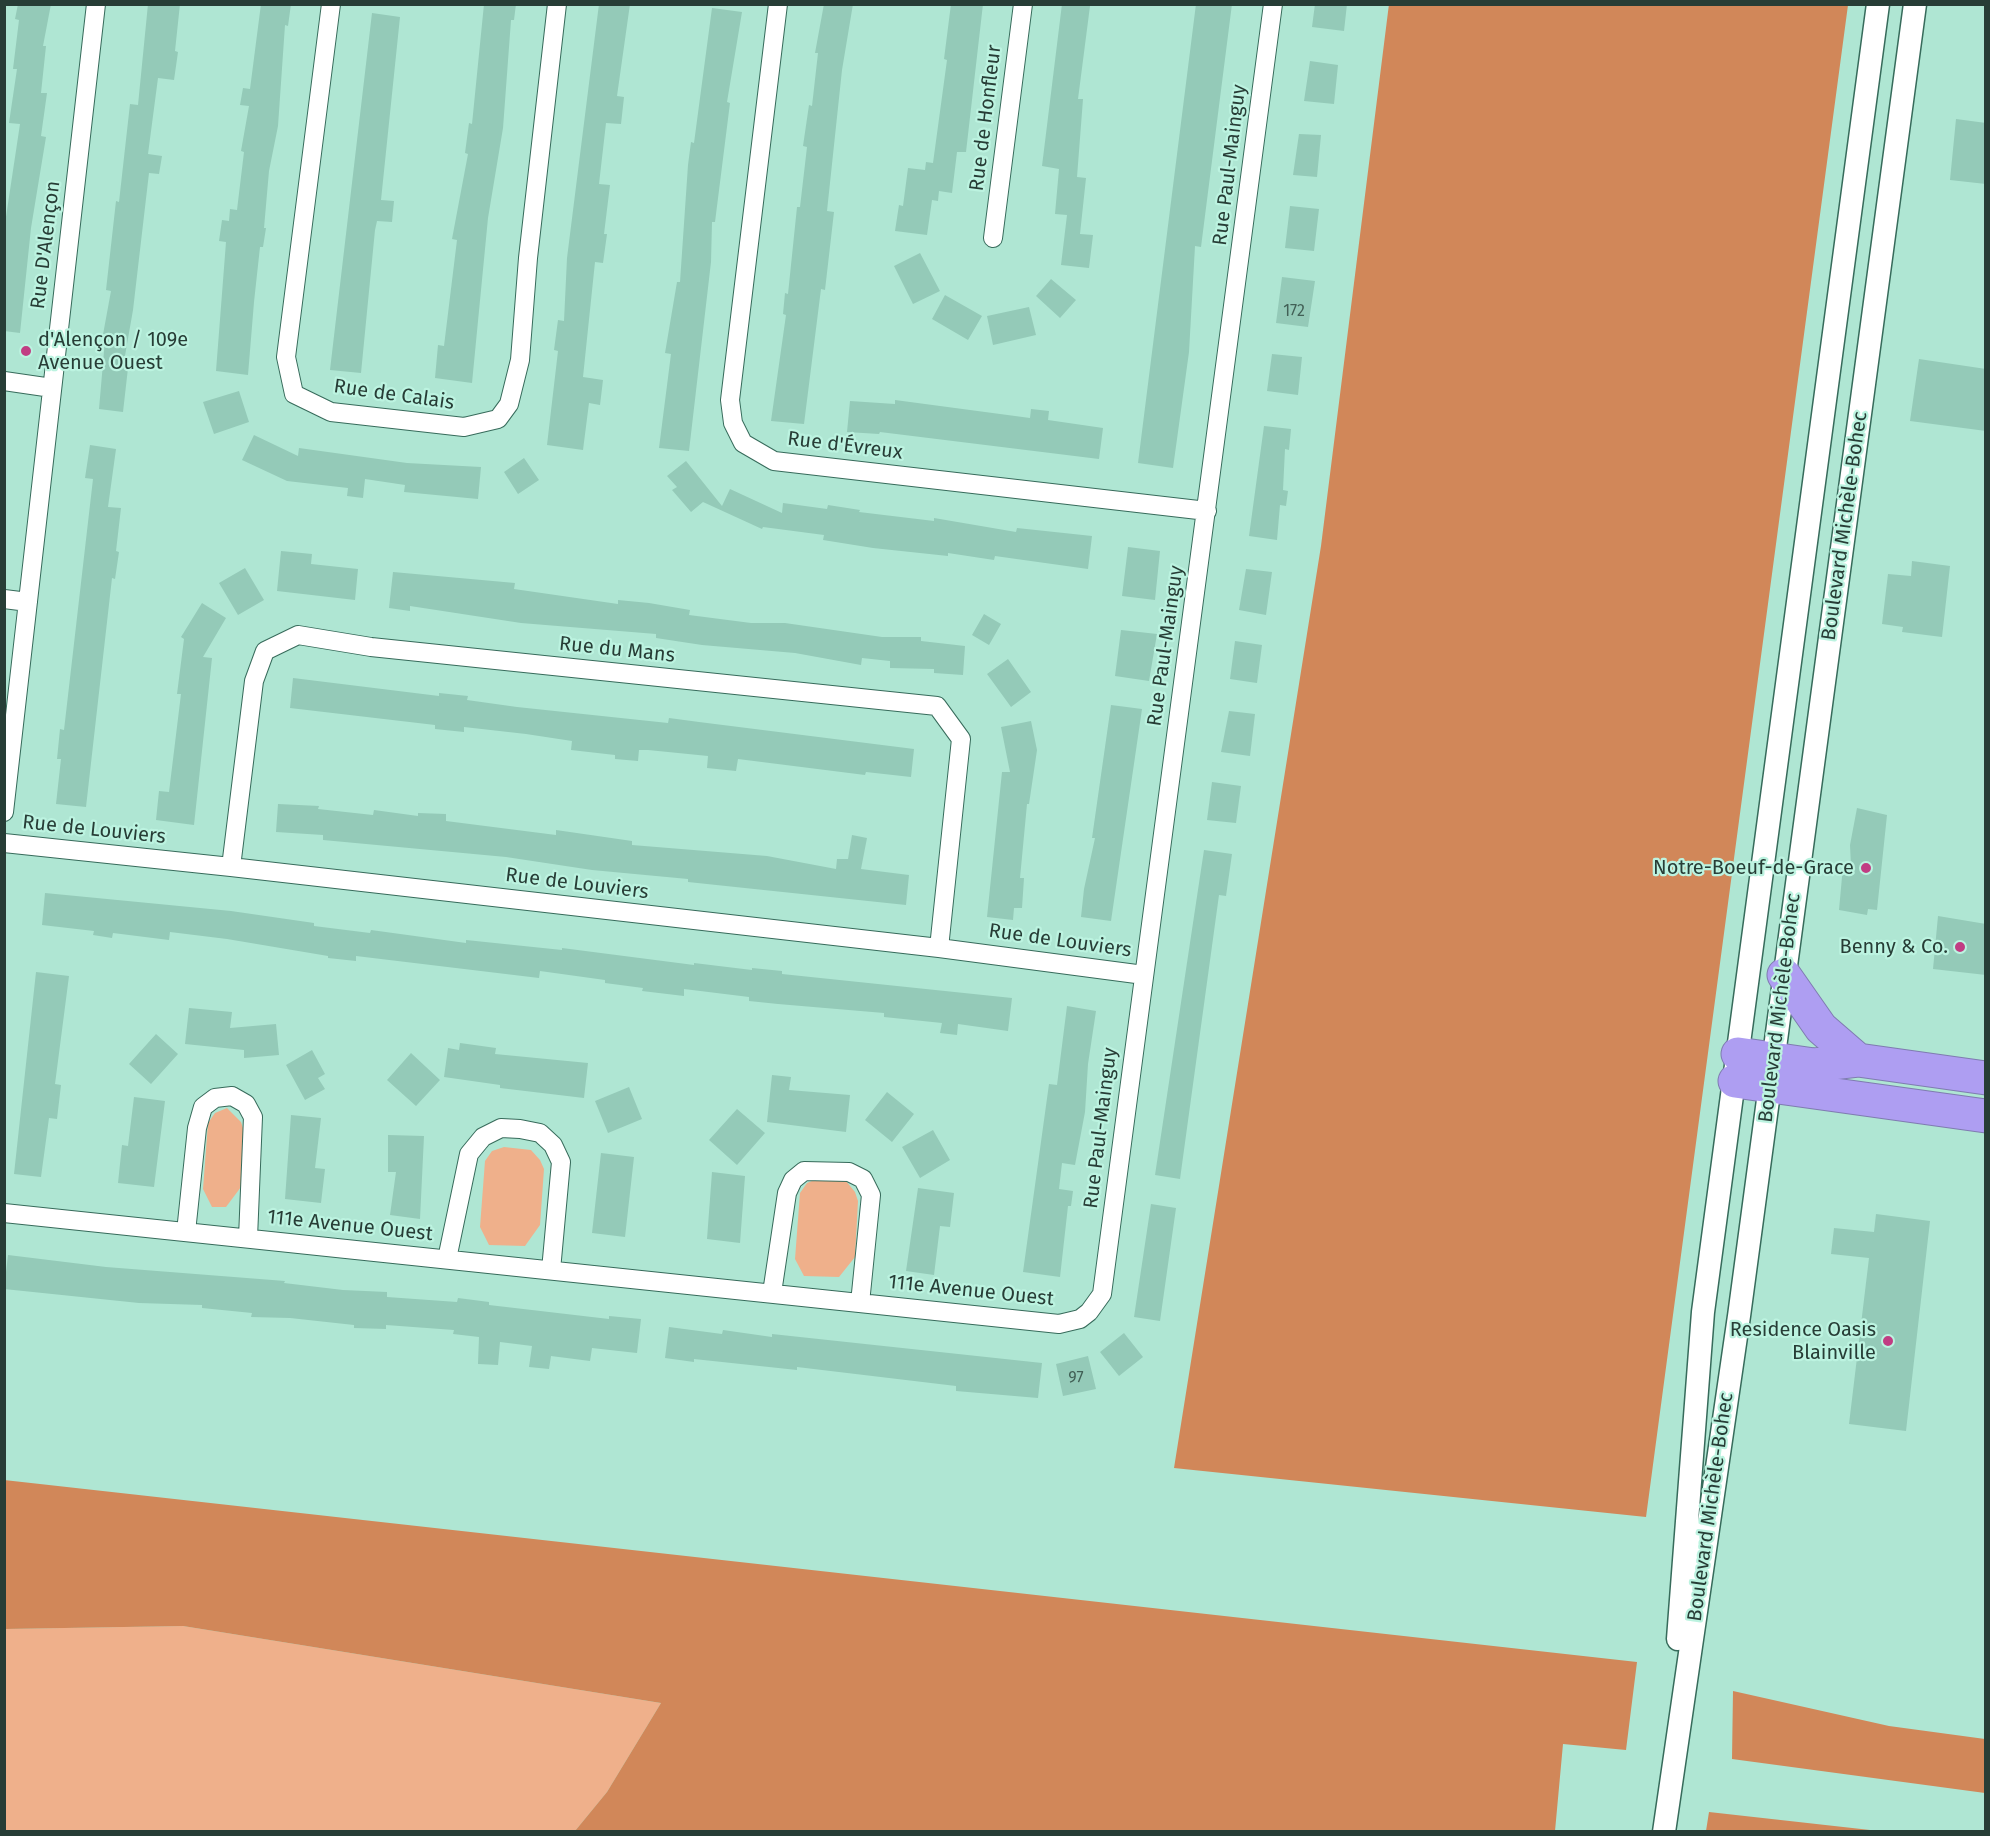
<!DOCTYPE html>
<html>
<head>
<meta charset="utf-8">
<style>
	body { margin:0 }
	#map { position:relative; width:1990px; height:1836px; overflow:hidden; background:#afe6d3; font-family:"Fira Sans",sans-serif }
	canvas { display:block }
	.frame { position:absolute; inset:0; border:6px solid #273d36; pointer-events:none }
</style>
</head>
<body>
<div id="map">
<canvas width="1990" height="1836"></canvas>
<div class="frame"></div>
</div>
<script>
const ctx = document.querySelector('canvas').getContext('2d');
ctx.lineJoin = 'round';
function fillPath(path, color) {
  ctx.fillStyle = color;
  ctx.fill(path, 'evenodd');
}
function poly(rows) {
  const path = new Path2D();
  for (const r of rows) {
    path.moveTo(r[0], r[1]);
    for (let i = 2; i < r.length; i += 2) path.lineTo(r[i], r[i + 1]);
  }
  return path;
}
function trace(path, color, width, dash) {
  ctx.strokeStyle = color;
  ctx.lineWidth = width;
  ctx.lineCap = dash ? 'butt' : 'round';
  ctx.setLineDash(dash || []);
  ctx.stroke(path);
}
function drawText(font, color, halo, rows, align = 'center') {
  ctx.font = font + ' "Fira Sans",sans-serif';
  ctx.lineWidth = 4.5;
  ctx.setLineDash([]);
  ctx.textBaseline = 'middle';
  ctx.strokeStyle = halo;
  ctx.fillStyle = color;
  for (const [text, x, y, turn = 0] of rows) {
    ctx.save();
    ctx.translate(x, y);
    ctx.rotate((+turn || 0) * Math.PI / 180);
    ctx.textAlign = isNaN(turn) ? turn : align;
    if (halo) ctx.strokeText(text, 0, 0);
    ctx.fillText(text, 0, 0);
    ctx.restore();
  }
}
const green = poly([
	[227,1108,241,1122,244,1131,241,1187,226,1207,212,1207,203,1189,208,1123,215,1113],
	[504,1147,531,1150,540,1160,544,1169,540,1225,525,1246,489,1245,480,1227,485,1161,492,1151],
	[819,1178,846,1181,855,1192,858,1201,855,1257,839,1277,804,1276,795,1259,800,1193,807,1183],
	[183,1626,661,1703,607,1792,575,1831,5,1831,4,1629]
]);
const forest = poly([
	[1389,4,1848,5,1646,1517,1174,1468,1321,546],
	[4,1480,1637,1662,1626,1750,1563,1744,1555,1831,575,1831,607,1792,661,1703,183,1626,5,1629],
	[1733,1691,1889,1726,1985,1739,1985,1793,1732,1759],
	[1709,1812,1879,1831,1706,1831]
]);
const building = poly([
	[18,4,51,4,43,46,46,46,41,93,47,93,41,136,46,137,31,228,20,333,4,331,4,230,20,124,9,123,17,69,13,69,19,20,15,19],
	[148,4,180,4,175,51,178,52,174,80,158,78,148,154,162,156,159,174,149,173,133,310,123,367,128,368,123,412,99,409,105,340,102,340,111,291,106,290,116,201,119,202,130,104,138,105],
	[261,4,291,4,288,26,285,25,278,126,269,171,264,228,266,228,263,247,260,247,254,302,248,375,216,371,226,242,219,241,222,220,229,221,230,209,237,210,244,152,241,151,249,106,240,105,243,88,250,89],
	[484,4,516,4,514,20,511,20,503,128,488,218,472,383,435,378,438,345,444,346,457,240,452,239,468,154,465,153,469,123,472,124],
	[599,4,630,4,617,96,624,97,621,124,606,123,599,184,610,185,604,234,607,234,603,263,595,262,583,377,603,380,600,405,589,403,583,450,547,445,558,351,554,350,558,320,564,321,567,258],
	[824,4,853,4,842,70,827,211,834,212,825,290,821,289,804,424,771,421,786,315,783,314,785,293,788,294,797,207,800,207,807,147,803,146,809,105,812,106,818,53,815,53],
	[951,4,983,4,966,152,957,152,952,193,939,191,938,201,932,200,927,235,895,231,899,205,903,206,908,168,925,170,926,162,933,163,947,60,944,59],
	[1062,4,1090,6,1078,99,1083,99,1077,177,1086,178,1080,234,1093,235,1089,268,1061,265,1067,215,1055,214,1059,169,1042,166],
	[1196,4,1232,4,1201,247,1195,246,1189,352,1173,468,1138,463],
	[1315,4,1347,4,1344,31,1312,27],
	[712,8,742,12,727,102,730,103,715,222,712,222,711,262,689,451,659,448,671,354,665,353,677,282,680,282,688,165,691,142,694,143],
	[372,13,400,17,381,200,394,201,392,222,377,221,375,230,361,373,330,370],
	[1310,61,1338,65,1334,104,1304,101],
	[1956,119,1986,123,1986,184,1950,180],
	[1299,134,1321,135,1317,177,1293,175],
	[1290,206,1319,209,1314,251,1285,248],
	[920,253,940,291,913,304,894,266],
	[1282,277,1315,281,1308,327,1276,323],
	[1051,279,1076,300,1060,318,1036,296],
	[945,295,982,316,968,340,932,319],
	[1029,307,1036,335,993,345,987,316],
	[1272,354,1302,357,1298,395,1267,391],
	[1919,359,1986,369,1986,431,1910,421],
	[239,391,249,422,214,434,203,402],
	[895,400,1030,418,1031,409,1049,411,1048,420,1103,428,1099,459,880,432,879,434,847,432,850,401,895,404],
	[1264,426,1291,429,1289,450,1285,449,1283,490,1288,491,1286,506,1280,505,1277,540,1249,536],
	[254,435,298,456,299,448,407,463,481,467,478,499,404,492,405,485,365,479,363,498,347,496,348,488,287,481,242,460],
	[90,445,116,449,108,507,121,508,116,551,119,552,115,579,112,578,86,807,56,804,61,759,57,759,60,729,64,730,93,479,85,478],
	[524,458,539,480,518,494,504,472],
	[686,461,722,506,730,489,782,513,783,503,827,509,828,505,860,510,859,512,934,521,934,518,1016,532,1017,528,1092,536,1088,569,995,556,994,560,948,553,948,556,873,548,823,540,824,535,763,527,762,529,703,502,691,512,672,490,677,487,667,476],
	[1128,547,1160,551,1155,600,1122,596],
	[281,551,312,554,311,564,358,569,355,600,277,591],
	[1912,561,1950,566,1942,637,1902,632,1903,627,1882,624,1888,574,1911,576],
	[245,568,264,600,238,615,219,583],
	[1246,569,1272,572,1266,615,1239,610],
	[393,572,515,583,514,589,618,604,618,600,649,603,690,610,689,615,751,623,785,623,882,637,921,637,921,641,965,646,963,675,934,673,934,669,890,668,890,661,862,658,861,665,795,653,702,645,656,638,656,634,521,623,410,606,410,611,389,608],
	[202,603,226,618,203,657,212,658,194,825,156,820,159,791,169,792,181,694,177,694,184,639,181,637],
	[984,614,1001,624,989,645,972,635],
	[1121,630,1157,634,1149,681,1115,676],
	[1235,641,1262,645,1257,683,1230,679],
	[1008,659,1031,692,1011,707,987,674],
	[293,678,439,696,439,693,468,696,467,700,517,707,668,723,669,718,699,722,914,749,911,777,866,772,865,775,738,759,736,771,707,768,708,756,648,750,639,750,638,761,615,759,615,755,571,750,572,741,526,734,464,727,464,732,435,729,435,725,290,708],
	[1111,705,1142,709,1111,921,1081,917,1084,889,1095,838,1092,838],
	[1229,711,1255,714,1250,756,1221,752],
	[1031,721,1037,750,1029,804,1027,804,1020,878,1024,878,1022,908,1014,908,1013,920,987,917,1002,772,1010,772,1001,727],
	[1212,782,1241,786,1236,823,1207,820],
	[278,804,319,806,318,809,373,815,374,810,418,816,418,813,446,814,446,821,556,835,556,830,632,841,632,845,767,856,836,869,837,859,848,859,852,835,867,838,861,869,909,875,906,905,688,882,688,879,592,870,506,857,323,840,323,835,276,832],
	[1857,808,1887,815,1877,910,1868,909,1867,915,1839,910,1843,866,1851,866,1850,845],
	[1204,850,1232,854,1226,896,1219,895,1180,1179,1155,1175],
	[45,893,231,911,314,923,314,926,370,933,371,930,466,943,466,940,562,950,562,948,694,965,694,963,752,970,752,968,782,971,782,974,1012,998,1008,1031,958,1024,957,1035,940,1033,942,1023,884,1017,884,1013,778,1004,749,1001,749,997,684,989,684,996,642,991,643,988,605,983,605,980,540,971,539,978,356,956,356,961,328,958,328,956,227,939,170,932,169,940,113,933,112,938,93,935,94,931,42,925],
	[1938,916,1986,924,1986,975,1933,969],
	[36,972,69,976,55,1084,61,1085,57,1119,49,1118,41,1177,14,1174],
	[1067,1006,1096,1011,1088,1064,1085,1112,1075,1165,1062,1163,1059,1189,1073,1191,1071,1206,1068,1206,1060,1277,1023,1272,1049,1084,1057,1085],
	[189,1008,232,1012,230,1028,276,1024,279,1055,244,1058,244,1050,185,1044],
	[156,1034,178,1054,151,1084,129,1064],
	[460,1043,496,1048,495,1054,588,1063,584,1098,500,1088,500,1085,444,1077,448,1048,459,1050],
	[312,1050,325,1074,318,1078,325,1089,305,1100,286,1065],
	[411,1053,440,1080,416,1106,387,1080],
	[772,1075,791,1077,789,1090,850,1095,846,1132,767,1122],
	[629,1087,642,1119,608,1133,595,1101],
	[887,1092,914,1114,892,1142,865,1120],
	[134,1097,165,1101,154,1187,118,1183,122,1145,128,1146],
	[737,1109,765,1133,737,1165,709,1140],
	[291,1115,321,1118,315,1168,325,1169,321,1203,285,1199],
	[933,1130,950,1160,920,1178,902,1147],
	[388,1135,424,1136,420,1219,390,1215,396,1172,388,1172],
	[601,1153,634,1157,625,1237,592,1233],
	[712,1172,745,1176,740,1243,707,1239],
	[918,1188,954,1193,950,1227,940,1226,934,1275,906,1271],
	[1151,1204,1176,1208,1160,1321,1134,1317],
	[1876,1214,1930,1221,1906,1431,1849,1424,1869,1258,1831,1254,1834,1228,1874,1232],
	[8,1255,106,1267,285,1281,284,1283,343,1290,387,1292,387,1297,457,1302,458,1298,489,1302,489,1305,609,1319,609,1316,641,1319,637,1353,592,1348,590,1361,551,1356,549,1369,529,1367,532,1346,500,1342,498,1365,478,1364,479,1337,453,1334,454,1330,386,1325,386,1329,354,1328,354,1325,290,1318,251,1317,252,1313,202,1308,202,1305,139,1303,4,1289],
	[669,1327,722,1334,723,1330,772,1337,772,1334,1042,1363,1038,1398,956,1391,956,1386,797,1367,797,1370,694,1359,694,1362,665,1358],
	[1124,1333,1143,1357,1119,1376,1100,1352],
	[1088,1356,1096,1389,1063,1396,1056,1364]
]);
const minor = poly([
	[331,4,286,357,294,394,331,412,464,427,498,419,509,404,520,360,528,258,557,4],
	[778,4,730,400,733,423,743,443,774,461,1207,511],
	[993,238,1023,4],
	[4,381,52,388],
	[4,599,28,602],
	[4,812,96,4],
	[4,843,231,867,939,948,1144,975],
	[231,867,254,681,265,651,298,635,371,647,937,706,961,739,939,948],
	[4,1213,1059,1324,1080,1319,1089,1312,1102,1294,1273,4],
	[186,1232,197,1128,203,1107,215,1098,232,1096,246,1104,253,1117,248,1238],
	[447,1259,469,1154,483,1137,501,1128,520,1129,540,1133,553,1145,561,1162,551,1270],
	[772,1293,787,1193,793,1180,804,1171,849,1172,863,1179,871,1195,860,1303]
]);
const tertiary = poly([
	[1678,1639,1703,1312,1878,4],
	[1664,1832,1739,1316,1915,4]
]);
const motorway = poly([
	[1784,975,1821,1028,1858,1060],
	[1738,1054,1814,1065,1858,1060,1986,1078],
	[1735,1081,1986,1116]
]);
const markers = [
	[26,351,6,"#c13d83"],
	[1866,868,6,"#c13d83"],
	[1960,947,6,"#c13d83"],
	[1888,1341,6,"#c13d83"]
];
const numberNames = [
	["172",1294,312],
	["97",1076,1379]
];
const streetNames = [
	["Rue de Honfleur",986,118,-83],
	["Rue Paul-Mainguy",1230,165,-83],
	["Rue D'Alençon",46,245,-83],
	["Rue de Calais",394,395,8],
	["Rue d'Évreux",845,446,7],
	["Boulevard Michèle-Bohec",1845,526,-82],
	["Rue Paul-Mainguy",1166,646,-82],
	["Rue du Mans",617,650,6],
	["Rue de Louviers",94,830,6],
	["Rue de Louviers",577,884,7],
	["Rue de Louviers",1060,941,8],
	["Boulevard Michèle-Bohec",1780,1008,-83],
	["Rue Paul-Mainguy",1101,1128,-83],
	["111e Avenue Ouest",350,1226,6],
	["111e Avenue Ouest",971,1291,6],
	["Boulevard Michèle-Bohec",1711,1507,-82]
];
const poiNames = [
	["d'Alençon / 109e",38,340,"left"],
	["Avenue Ouest",38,363,"left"],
	["Notre-Boeuf-de-Grace",1854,868],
	["Benny & Co.",1948,947],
	["Residence Oasis",1876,1330],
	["Blainville",1876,1353]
];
fillPath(green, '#efb08b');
fillPath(forest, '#d18759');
fillPath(building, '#94cab8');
trace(minor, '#376b5b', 20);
trace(tertiary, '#376b5b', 25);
trace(motorway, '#7f7cb0', 35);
trace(minor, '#fff', 18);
trace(tertiary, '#fff', 22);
trace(motorway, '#ae9ef2', 33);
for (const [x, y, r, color] of markers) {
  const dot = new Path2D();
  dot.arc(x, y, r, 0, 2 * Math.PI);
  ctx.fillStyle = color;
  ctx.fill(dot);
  trace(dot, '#bcf3e0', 2);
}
drawText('16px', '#426056', null, numberNames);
drawText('20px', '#273d36', '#bcf3e0', streetNames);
drawText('20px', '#273d36', '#bcf3e0', poiNames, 'right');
</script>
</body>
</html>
